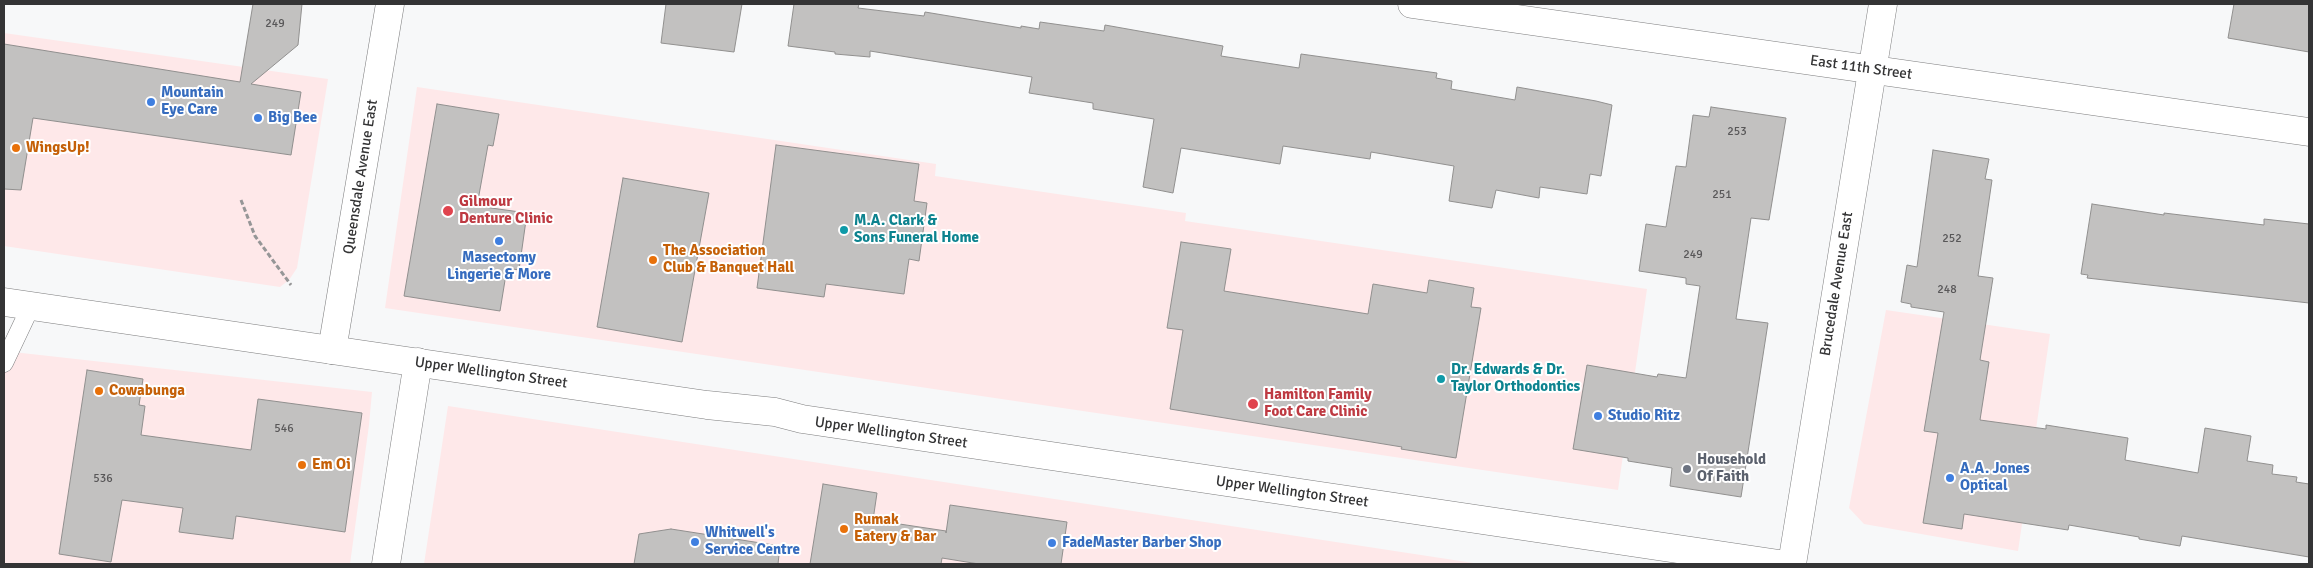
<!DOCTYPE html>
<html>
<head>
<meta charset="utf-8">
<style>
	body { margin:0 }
	#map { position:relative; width:2313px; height:568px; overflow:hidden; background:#f7f8f9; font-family:Signika,sans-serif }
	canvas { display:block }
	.frame { position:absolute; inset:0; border:5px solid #343435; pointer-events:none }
</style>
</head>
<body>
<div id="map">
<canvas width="2313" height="568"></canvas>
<div class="frame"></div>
</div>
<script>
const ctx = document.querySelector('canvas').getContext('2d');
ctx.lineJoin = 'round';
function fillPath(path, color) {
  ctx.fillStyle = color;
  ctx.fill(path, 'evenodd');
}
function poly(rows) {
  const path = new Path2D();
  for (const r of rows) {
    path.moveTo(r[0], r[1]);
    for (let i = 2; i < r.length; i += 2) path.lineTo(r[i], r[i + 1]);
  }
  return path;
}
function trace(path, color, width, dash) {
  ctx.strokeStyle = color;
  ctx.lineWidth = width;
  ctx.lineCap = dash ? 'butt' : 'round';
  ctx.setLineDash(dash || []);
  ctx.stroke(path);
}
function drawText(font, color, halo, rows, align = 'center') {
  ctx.font = font + ' Signika,sans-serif';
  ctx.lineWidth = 4;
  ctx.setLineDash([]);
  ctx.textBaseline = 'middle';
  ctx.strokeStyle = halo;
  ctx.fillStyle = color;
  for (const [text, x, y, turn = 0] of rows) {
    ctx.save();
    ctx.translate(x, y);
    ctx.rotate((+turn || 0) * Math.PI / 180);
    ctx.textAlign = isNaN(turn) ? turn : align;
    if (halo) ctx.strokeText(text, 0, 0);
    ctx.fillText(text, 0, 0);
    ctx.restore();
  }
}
const commercial = poly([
	[4,33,328,79,297,268,289,280,280,287,4,246],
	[417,87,936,164,935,176,1186,213,1185,221,1647,289,1618,490,385,308],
	[1886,310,2050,334,2018,551,1864,524,1849,508],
	[4,351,372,392,369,425,350,564,4,564],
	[448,406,1185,519,1480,564,424,564]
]);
const building = poly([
	[253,4,302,4,298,45,251,84,301,92,291,155,33,118,21,190,4,189,4,44,240,82,253,4],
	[666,4,742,4,734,52,661,43,666,4],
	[794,4,859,4,858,8,924,16,925,12,1021,28,1021,26,1039,29,1040,22,1104,31,1105,25,1223,46,1221,56,1299,68,1301,54,1437,73,1436,78,1452,81,1451,89,1515,100,1517,87,1596,101,1612,105,1601,176,1590,174,1587,194,1540,187,1539,198,1496,190,1492,208,1449,201,1454,166,1371,152,1370,159,1283,146,1280,164,1181,148,1173,193,1143,187,1154,119,1093,109,1093,103,1029,93,1032,77,870,51,870,57,835,54,835,52,788,46,794,4],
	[2234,4,2309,4,2309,52,2228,38,2234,4],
	[437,104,499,114,493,146,488,145,477,206,527,213,519,270,507,268,500,311,404,296,437,104],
	[1711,107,1786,118,1769,220,1751,218,1736,319,1768,323,1741,497,1670,486,1672,468,1628,461,1628,458,1573,449,1587,365,1657,377,1658,374,1686,378,1700,286,1686,284,1686,278,1639,271,1646,224,1666,227,1676,166,1686,167,1693,115,1709,117,1711,107],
	[776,145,919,164,914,201,927,203,919,261,909,259,904,294,826,284,824,297,757,288,776,145],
	[1933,150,1989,159,1985,179,1992,180,1978,276,1993,278,1980,360,1989,362,1980,420,2046,429,2046,425,2128,438,2125,460,2198,473,2205,428,2251,436,2247,461,2273,465,2272,474,2297,477,2296,482,2309,484,2309,557,2182,536,2180,546,2139,539,2139,537,2069,525,2068,530,1964,514,1962,529,1923,523,1938,433,1924,431,1944,312,1911,307,1911,304,1901,302,1907,265,1917,267,1933,150],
	[623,178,709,193,682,342,597,327,623,178],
	[2092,204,2164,215,2164,213,2264,225,2264,219,2309,224,2309,303,2087,278,2088,275,2081,274,2092,204],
	[1181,242,1231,249,1224,291,1368,314,1373,284,1427,293,1429,280,1474,288,1471,307,1481,308,1456,458,1401,449,1402,447,1170,409,1183,330,1167,328,1181,242],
	[87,370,143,379,139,405,145,406,141,435,251,450,258,399,362,413,345,532,236,516,233,539,179,532,183,508,122,500,111,562,59,554,87,370],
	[823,484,877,493,873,520,946,531,946,533,950,505,1067,522,1061,564,979,564,942,558,941,564,810,564,823,484],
	[671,529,780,546,778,564,634,564,639,534,671,529]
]);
const path = poly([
	[241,200,255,236,291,285]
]);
const lane = poly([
	[4,363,31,306]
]);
const street = poly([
	[1412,4,2309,132],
	[332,350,390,4],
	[386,564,418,362],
	[1792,564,1883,4]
]);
const secondary = poly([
	[4,302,707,405,775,412,802,419,1779,564]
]);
const markers = [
	[151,102,5,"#3f7fe0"],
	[258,118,5,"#3f7fe0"],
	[16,148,5,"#e8710a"],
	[448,211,6,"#e0444e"],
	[844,230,5,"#0f9aa8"],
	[499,241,5,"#3f7fe0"],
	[653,260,5,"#e8710a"],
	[1441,379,5,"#0f9aa8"],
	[99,391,5,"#e8710a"],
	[1253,404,6,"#e0444e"],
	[1598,416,5,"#3f7fe0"],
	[302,465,5,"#e8710a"],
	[1687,469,5,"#6b7280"],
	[1950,478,5,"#3f7fe0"],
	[844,529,5,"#e8710a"],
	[695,542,5,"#3f7fe0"],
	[1052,543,5,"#3f7fe0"]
];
const numberNames = [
	["249",275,24],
	["253",1737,132],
	["251",1722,195],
	["252",1952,239],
	["249",1693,255],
	["248",1947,290],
	["546",284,429],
	["536",103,479]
];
const streetNames = [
	["East 11th Street",1861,68,8],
	["Queensdale Avenue East",361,177,-81],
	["Brucedale Avenue East",1837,284,-81],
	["Upper Wellington Street",491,373,8],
	["Upper Wellington Street",891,433,8],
	["Upper Wellington Street",1292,492,8]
];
const shopNames = [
	["Mountain",161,93],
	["Eye Care",161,110],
	["Big Bee",268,118],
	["Masectomy",499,258,"center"],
	["Lingerie & More",499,275,"center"],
	["Studio Ritz",1608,416],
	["A.A. Jones",1960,469],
	["Optical",1960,486],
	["Whitwell's",705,533],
	["Service Centre",705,550],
	["FadeMaster Barber Shop",1062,543]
];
const foodNames = [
	["WingsUp!",26,148],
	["The Association",663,251],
	["Club & Banquet Hall",663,268],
	["Cowabunga",109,391],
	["Em Oi",312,465],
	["Rumak",854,520],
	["Eatery & Bar",854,537]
];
const healthNames = [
	["Gilmour",459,202],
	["Denture Clinic",459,219],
	["Hamilton Family",1264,395],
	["Foot Care Clinic",1264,412]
];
const cultureNames = [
	["M.A. Clark &",854,221],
	["Sons Funeral Home",854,238],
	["Dr. Edwards & Dr.",1451,370],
	["Taylor Orthodontics",1451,387]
];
const worshipNames = [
	["Household",1697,460],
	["Of Faith",1697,477]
];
fillPath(commercial, '#fee8e9');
fillPath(building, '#c2c1c0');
trace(building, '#91908f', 1);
trace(lane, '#7d7d7e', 19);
trace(street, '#7d7d7e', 29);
trace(secondary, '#7d7d7e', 29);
trace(path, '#969697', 3, [5, 2.5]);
trace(lane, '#fff', 18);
trace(street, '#fff', 28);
trace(secondary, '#fff', 28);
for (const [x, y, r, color] of markers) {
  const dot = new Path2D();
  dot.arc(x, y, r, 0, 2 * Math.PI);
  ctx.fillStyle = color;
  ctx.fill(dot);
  trace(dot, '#fff', 2);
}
drawText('12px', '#585758', null, numberNames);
drawText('15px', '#343435', '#fff', streetNames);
drawText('bold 15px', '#366cbe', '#fff', shopNames, 'left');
drawText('bold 15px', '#c56008', '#fff', foodNames, 'left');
drawText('bold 15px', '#be3a42', '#fff', healthNames, 'left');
drawText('bold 15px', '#0d838f', '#fff', cultureNames, 'left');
drawText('bold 15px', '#5b616d', '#fff', worshipNames, 'left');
</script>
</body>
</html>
